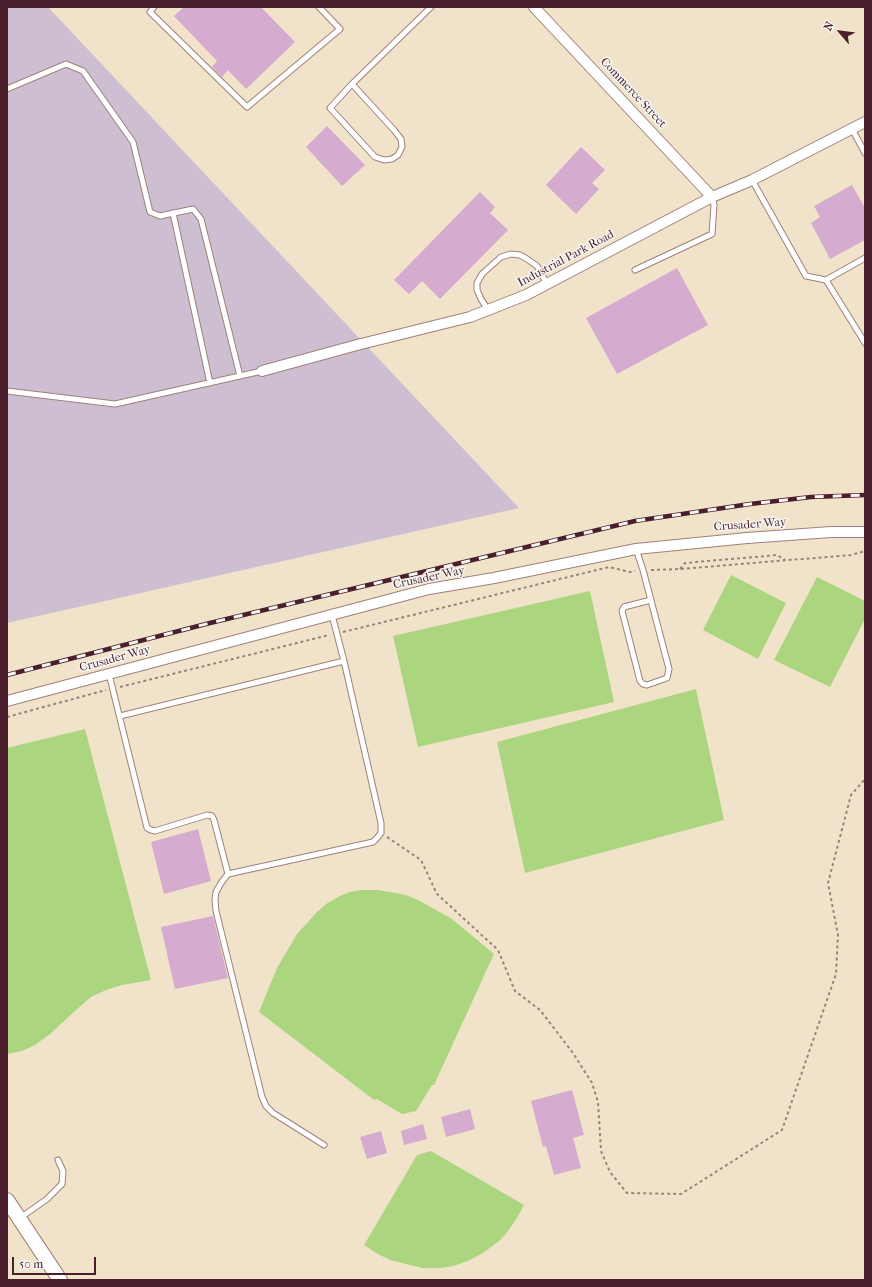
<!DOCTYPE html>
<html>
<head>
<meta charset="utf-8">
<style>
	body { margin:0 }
	#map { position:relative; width:872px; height:1287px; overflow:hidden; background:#f1e3ca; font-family:"IM FELL French Canon",serif }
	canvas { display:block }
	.frame { position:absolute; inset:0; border:8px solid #4a1f2b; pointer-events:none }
	.north { position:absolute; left:820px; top:12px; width:40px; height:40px; -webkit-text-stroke:3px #f6f6f2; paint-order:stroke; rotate:298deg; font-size:11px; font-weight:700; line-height:16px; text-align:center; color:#4a1f2b }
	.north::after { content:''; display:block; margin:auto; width:14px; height:18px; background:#4a1f2b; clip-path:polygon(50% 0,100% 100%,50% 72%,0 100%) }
	.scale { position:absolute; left:12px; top:1257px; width:84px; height:18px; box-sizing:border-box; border:2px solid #4a1f2b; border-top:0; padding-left:5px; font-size:12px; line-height:14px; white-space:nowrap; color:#4a1f2b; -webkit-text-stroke:3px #f6f6f2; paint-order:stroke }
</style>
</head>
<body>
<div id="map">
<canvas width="872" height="1287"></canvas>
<div class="frame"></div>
<div class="north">N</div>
<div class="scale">50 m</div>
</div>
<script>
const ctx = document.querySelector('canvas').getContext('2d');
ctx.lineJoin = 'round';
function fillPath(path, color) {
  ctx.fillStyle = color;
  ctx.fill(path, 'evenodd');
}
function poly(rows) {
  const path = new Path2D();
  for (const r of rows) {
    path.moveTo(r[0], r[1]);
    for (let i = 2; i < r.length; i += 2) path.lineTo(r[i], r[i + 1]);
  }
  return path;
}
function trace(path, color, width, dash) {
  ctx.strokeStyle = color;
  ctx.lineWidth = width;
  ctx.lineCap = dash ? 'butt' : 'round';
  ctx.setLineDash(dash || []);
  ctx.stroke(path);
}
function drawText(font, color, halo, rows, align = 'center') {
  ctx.font = font + ' "IM FELL French Canon",serif';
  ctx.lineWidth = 3;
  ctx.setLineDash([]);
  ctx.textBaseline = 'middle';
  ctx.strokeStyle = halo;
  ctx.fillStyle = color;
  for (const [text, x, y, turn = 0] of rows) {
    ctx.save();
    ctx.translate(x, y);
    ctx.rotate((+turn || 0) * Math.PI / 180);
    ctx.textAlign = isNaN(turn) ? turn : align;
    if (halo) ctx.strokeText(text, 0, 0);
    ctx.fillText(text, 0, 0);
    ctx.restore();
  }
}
const industrial = poly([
	[7,7,48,7,519,508,7,623]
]);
const green = poly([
	[731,575,786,603,758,659,703,630],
	[817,577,865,601,865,619,830,687,774,660],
	[590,591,614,702,418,747,393,636],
	[696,689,724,820,525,873,497,742],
	[85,729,151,980,122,985,106,990,91,997,76,1010,50,1034,35,1045,22,1051,8,1054,7,748],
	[362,890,377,890,390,892,406,895,418,900,452,919,494,954,434,1085,432,1085,416,1111,402,1114,377,1099,374,1100,259,1012,277,968,297,934,317,912,326,904,340,896,350,892],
	[431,1151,524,1205,517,1218,505,1235,499,1241,483,1253,468,1261,453,1266,441,1268,422,1268,390,1260,376,1253,364,1245,417,1155]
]);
const building = poly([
	[184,7,261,7,295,42,246,89,228,70,222,77,212,67,217,61,174,16],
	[327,126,365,165,342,186,306,147],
	[581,147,605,170,592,183,599,189,576,214,546,185],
	[852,185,865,208,865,240,830,259,811,223,820,217,814,206],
	[480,192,495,207,490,213,508,230,440,299,422,281,409,294,394,280],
	[677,268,708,325,617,374,586,318],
	[198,829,211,881,164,894,151,842],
	[213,916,228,978,175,989,161,927],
	[572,1090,584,1135,573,1138,581,1168,554,1175,546,1146,543,1147,531,1101],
	[470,1109,475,1129,446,1137,441,1117],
	[423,1124,427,1139,404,1145,401,1131],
	[381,1131,387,1153,367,1159,360,1137]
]);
const path = poly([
	[680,569,685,563,777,555,785,560],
	[651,570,680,569,851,555,865,551],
	[343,632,609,567,630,572,635,571],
	[120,687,329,635],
	[7,717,106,690],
	[387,837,421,860,437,894,498,950,515,991,540,1010,573,1053,592,1083,598,1102,601,1151,610,1172,627,1193,681,1194,782,1130,836,974,838,935,828,883,851,795,865,779]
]);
const service = poly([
	[154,7,150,12,247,107,340,29,319,7],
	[352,84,394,130,401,139,402,147,398,155,392,159,384,160,375,157,330,108,352,84,431,7],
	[7,89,66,64,83,71,133,142,150,212,160,216,193,209,201,219,240,376],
	[852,129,865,153],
	[752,180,806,276,826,280,865,343],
	[173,213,210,383],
	[635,270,712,234,714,205,712,197],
	[826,280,865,258],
	[488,310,481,299,477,290,477,283,482,274,501,257,511,254,520,255,527,259,537,266,547,284],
	[7,391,115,404,262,371],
	[636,549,643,570,669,669,667,678,647,685,643,684,640,681,622,611,624,607,651,600],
	[109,674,147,828,151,830,155,831,207,815,212,816,214,820,228,874,373,842,377,838,381,833,381,823,344,661,332,615],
	[120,716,344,661],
	[228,874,221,883,216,892,215,900,216,911,262,1097,266,1106,273,1113,324,1145],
	[20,1218,47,1199,62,1184,63,1171,58,1160]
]);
const minor = poly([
	[534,7,712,197],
	[262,371,357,345,470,317,526,295,712,197,752,180,865,122],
	[7,701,429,589,494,578,636,549,747,538,831,532,865,532]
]);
const secondary = poly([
	[7,1200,60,1280]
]);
const rail = poly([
	[7,675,210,623,635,521,750,504,811,497,865,495]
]);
const streetNames = [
	["Commerce Street",633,93,47],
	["Industrial Park Road",566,259,-28],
	["Crusader Way",750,525,-4],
	["Crusader Way",429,578,-12],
	["Crusader Way",115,659,-15]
];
fillPath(industrial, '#cebed2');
fillPath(green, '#acd57f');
fillPath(building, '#d5abcf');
trace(service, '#9e817a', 7);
trace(minor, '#9e817a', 12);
trace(secondary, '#9e817a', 16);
trace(path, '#9e817a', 2, [3, 3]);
trace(service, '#fff', 5);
trace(minor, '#fff', 10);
trace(secondary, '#fff', 14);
trace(rail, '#4a1f2b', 4.5);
trace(rail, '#f6f6f2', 3, [9]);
drawText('12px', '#4a1f2b', '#f6f6f2', streetNames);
</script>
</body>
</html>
